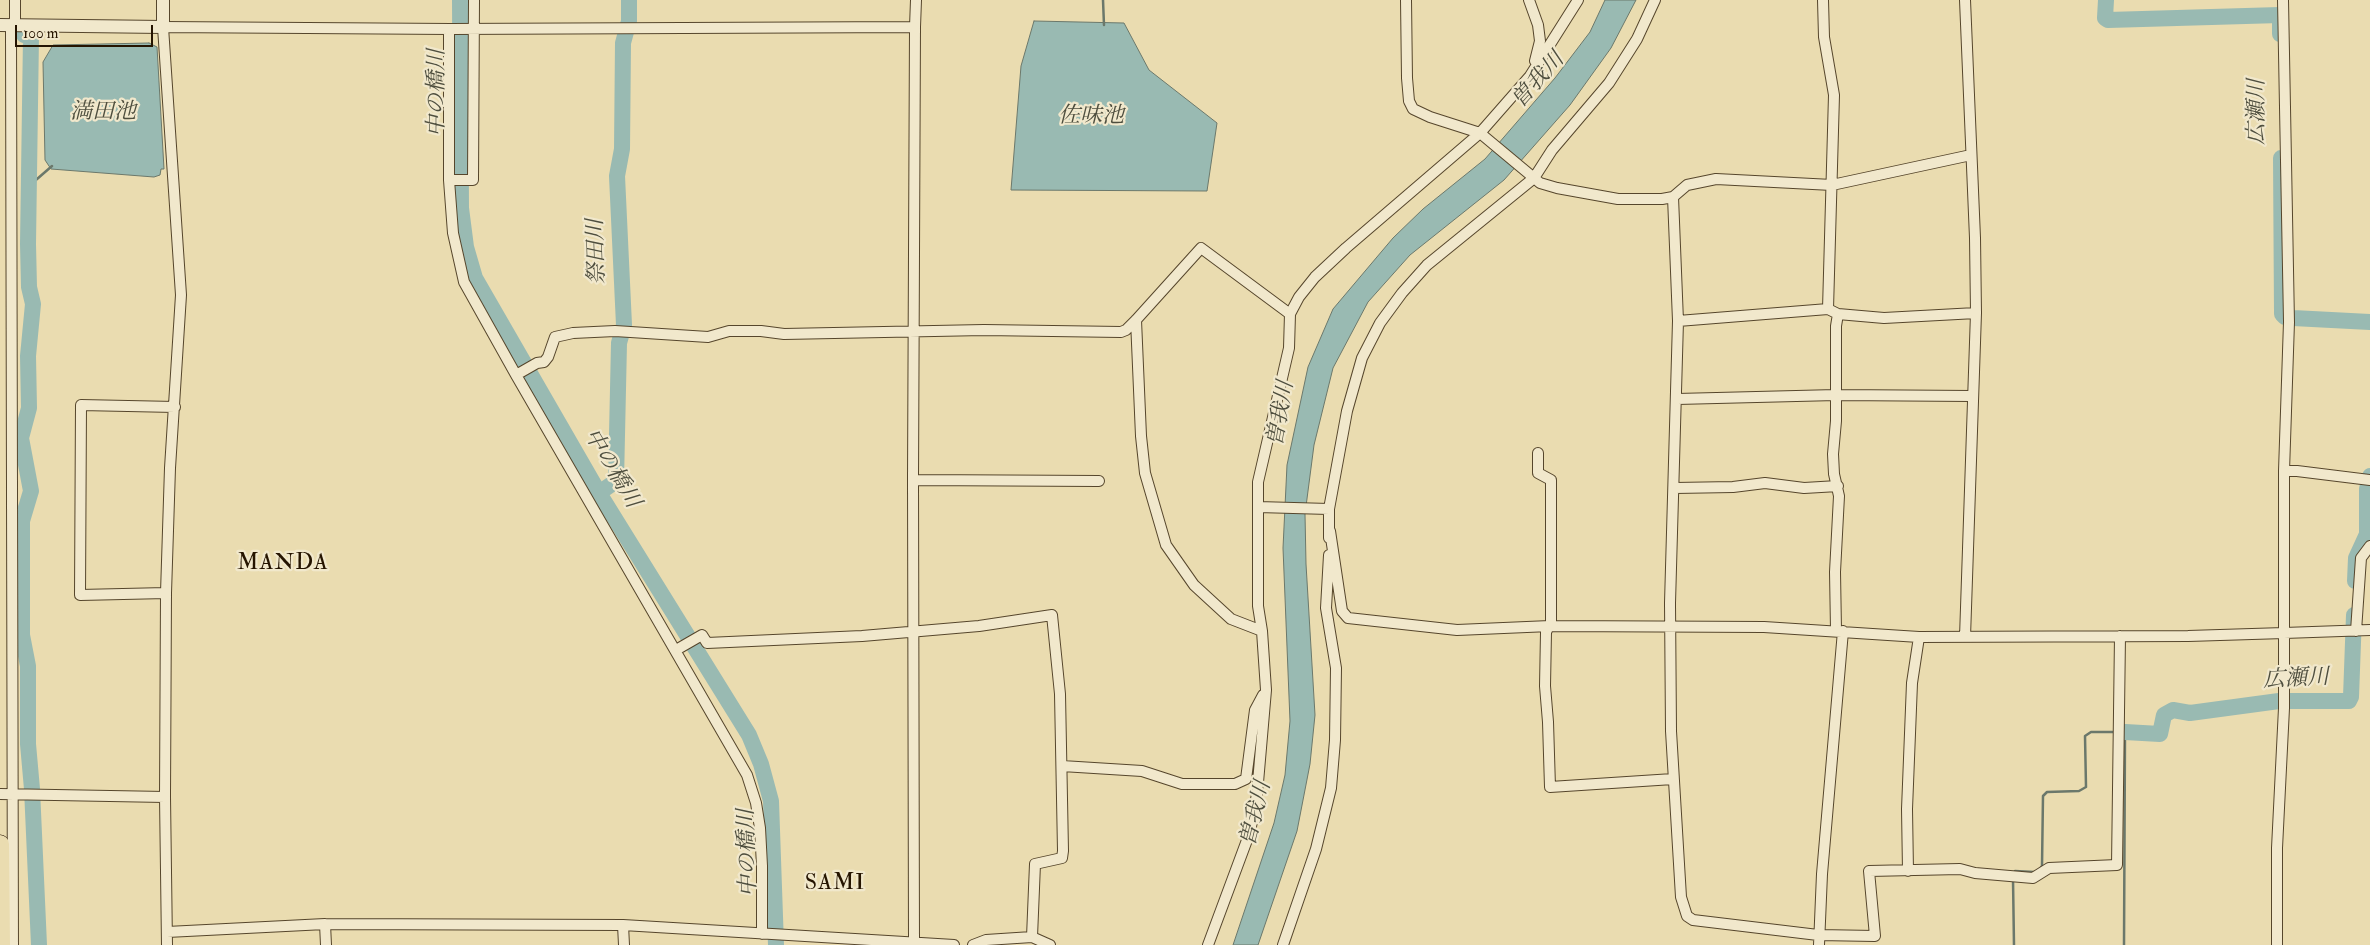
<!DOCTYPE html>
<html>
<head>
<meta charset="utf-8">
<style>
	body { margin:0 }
	#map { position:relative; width:2370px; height:945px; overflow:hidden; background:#eadcb0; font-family:"IM FELL Double Pica",serif }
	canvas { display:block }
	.scale { position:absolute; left:15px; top:25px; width:138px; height:22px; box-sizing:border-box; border:2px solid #251400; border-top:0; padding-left:6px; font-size:15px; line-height:18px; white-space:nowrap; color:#251400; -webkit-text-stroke:4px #f1e8cc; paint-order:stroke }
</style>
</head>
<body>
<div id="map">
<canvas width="2370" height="945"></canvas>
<div class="scale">100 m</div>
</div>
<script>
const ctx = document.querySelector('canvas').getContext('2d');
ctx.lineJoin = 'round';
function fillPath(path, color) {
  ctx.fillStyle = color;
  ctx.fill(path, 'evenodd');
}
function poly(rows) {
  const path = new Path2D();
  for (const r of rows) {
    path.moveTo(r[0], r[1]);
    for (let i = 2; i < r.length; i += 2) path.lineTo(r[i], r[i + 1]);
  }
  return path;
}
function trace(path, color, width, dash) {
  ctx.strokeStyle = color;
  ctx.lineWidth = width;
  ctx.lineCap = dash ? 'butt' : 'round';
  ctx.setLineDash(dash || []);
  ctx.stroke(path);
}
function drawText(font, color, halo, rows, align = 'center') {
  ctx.font = font + ' "IM FELL Double Pica","Noto Serif JP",serif';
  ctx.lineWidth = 4.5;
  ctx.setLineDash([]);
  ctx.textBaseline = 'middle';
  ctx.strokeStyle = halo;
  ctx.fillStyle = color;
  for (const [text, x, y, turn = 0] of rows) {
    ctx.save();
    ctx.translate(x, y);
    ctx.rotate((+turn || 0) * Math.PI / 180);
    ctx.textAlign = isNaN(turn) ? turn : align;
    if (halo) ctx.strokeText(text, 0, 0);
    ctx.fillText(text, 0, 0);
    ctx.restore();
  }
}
const water = poly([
	[1605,0,1636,0,1611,48,1570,105,1504,180,1410,255,1368,302,1333,368,1314,445,1305,514,1306,564,1315,715,1310,764,1297,831,1258,945,1233,945,1274,823,1285,775,1290,721,1283,548,1287,465,1308,367,1333,309,1393,238,1423,209,1485,159,1555,78,1590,32,1605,0],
	[1034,21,1124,23,1149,70,1217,123,1207,191,1011,190,1021,66,1034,21],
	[149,43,157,47,164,169,161,169,160,175,154,177,51,169,45,160,43,62,53,45,149,43]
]);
const stream = poly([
	[1103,0,1104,25],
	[29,186,52,166],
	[2121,732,2125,732,2124,945],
	[2039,870,2042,866,2043,796,2047,792,2079,791,2086,787,2085,736,2091,732,2116,732],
	[2014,874,2015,871,2034,872],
	[2013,879,2014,945]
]);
const river = poly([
	[460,0,461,208,466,247,475,278,599,493,749,735,761,764,771,801,776,945],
	[2106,0,2105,18,2108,20,2280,15,2280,34],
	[24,35,31,36,28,244,29,287,33,304,28,356,29,408,21,438,31,491,22,521,22,635,28,666,28,744,32,789,39,945],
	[2281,158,2282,314,2285,317,2293,318,2370,322],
	[599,493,616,481,619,343,624,325,617,176,622,149,623,43,629,21,629,0],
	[2355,581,2356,558,2367,534,2367,489,2370,476],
	[2125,732,2160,734,2164,715,2173,710,2190,713,2279,701,2349,701,2351,697,2354,615]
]);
const minor = poly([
	[1406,0,1407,78,1409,101,1413,109,1430,117,1480,133,1540,183,1557,188,1618,199,1662,199,1673,197,1687,185,1716,179,1832,185,1971,155],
	[1529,0,1538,25,1540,41,1535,61],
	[1823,0,1824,37,1834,95,1828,309],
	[2283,0,2289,322,2284,471,2284,633,2370,630],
	[449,29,449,180,453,233,464,282,516,375,747,775,756,803,760,828,762,866,762,934],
	[449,180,473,180,474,0],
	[1673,197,1678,321,1670,603,1671,731,1681,897,1687,916,1693,920,1818,935,1875,936,1869,871,1960,869,1975,873,2033,878,2049,868,2117,865,2120,636],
	[1136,320,1141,436,1145,473,1166,545,1194,585,1231,619,1262,631],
	[1678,321,1828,309,1838,314,1884,318,1976,313],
	[516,375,537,363,544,362,548,357,555,337,573,333,615,331,708,337,729,331,761,331,784,334,984,330,1121,332,1126,330,1136,320,1201,248,1290,314],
	[1677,399,1836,395,1972,396],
	[1538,453,1538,473,1551,480,1551,622,1546,632,1545,686,1548,722,1550,787,1673,779],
	[2284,471,2297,471,2370,480],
	[913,480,1099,481],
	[1675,488,1733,487,1765,483,1804,488,1838,486],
	[1258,507,1329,509],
	[1330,531,1342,611,1348,618,1457,630,1550,626,1764,627,1919,637,2188,636,2284,633,2284,708,2277,848,2277,945],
	[1329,538,1329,509,1347,411,1362,358,1380,323,1402,293,1427,265,1534,178,1552,150,1609,83,1637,39,1655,0],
	[166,593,80,595,81,405,175,407],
	[1836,630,1835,572,1839,496,1834,474,1833,454,1836,421,1836,326,1838,314],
	[2356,631,2361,558,2370,546],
	[1965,637,1976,313,1975,238,1965,0],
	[676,650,702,635,707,643,862,636,979,626,1052,615,1060,694,1063,851,1062,858,1035,864,1032,937],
	[1062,766,1142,771,1182,784,1235,784,1246,779,1255,710,1263,695],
	[0,794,165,797],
	[1908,871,1907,809,1912,683,1919,637],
	[325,924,326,945],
	[623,925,624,945],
	[167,932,325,924,623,925,954,945],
	[13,945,11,31,15,19,15,0],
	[167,945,165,797,166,593,170,468,181,295,163,27,451,29,915,27,916,0],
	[914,945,913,480,915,27],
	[973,945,986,940,1032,937,1050,945],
	[1208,945,1250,832,1257,794,1266,690,1262,631,1258,606,1258,482,1289,348,1290,314,1299,297,1315,277,1346,248,1480,133,1530,76,1578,0],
	[1283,945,1316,849,1331,788,1335,740,1336,668,1326,608,1329,555],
	[1819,945,1822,874,1843,631]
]);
const tertiary = poly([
	[0,25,163,27,163,0]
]);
const trunk = poly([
	[0,844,1,945]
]);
const waterNames = [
	["曽我川",1539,81,-48],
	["中の橋川",438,93,-90],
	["広瀬川",2258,112,-90],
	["満田池",103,113],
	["佐味池",1091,117],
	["祭田川",598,252,-92],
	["曽我川",1282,414,-80],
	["中の橋川",611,469,59],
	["広瀬川",2296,680,-3],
	["曽我川",1257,814,-76],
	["中の橋川",749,853,-92]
];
const neighbourhoodNames = [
	["MANDA",283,564],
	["SAMI",835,884]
];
fillPath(water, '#99bab2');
trace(water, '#6b786b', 1);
trace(stream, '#6b786b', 2.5);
trace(river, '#99bab2', 16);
trace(minor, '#56462c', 12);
trace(tertiary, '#56462c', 14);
trace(trunk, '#251400', 19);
trace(minor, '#f1e8cc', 10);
trace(tertiary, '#f1e8cc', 12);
trace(trunk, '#eadcb0', 18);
drawText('italic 22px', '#4e4e3e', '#f1e8cc', waterNames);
ctx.letterSpacing = '1px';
drawText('22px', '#251400', '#f1e8cc', neighbourhoodNames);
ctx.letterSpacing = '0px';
</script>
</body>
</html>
